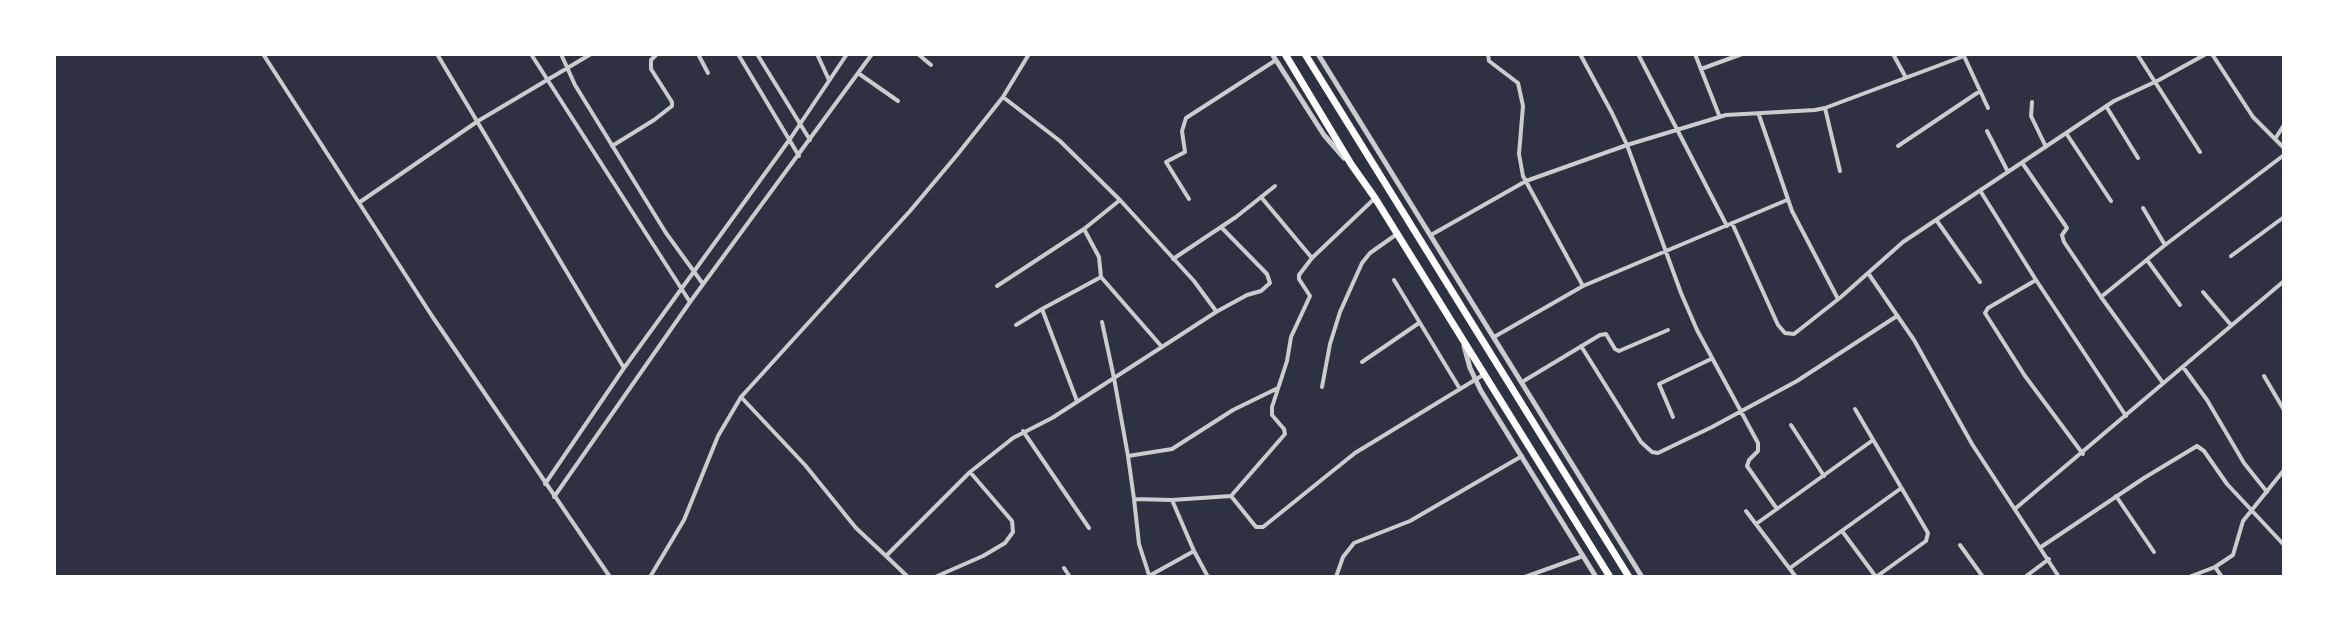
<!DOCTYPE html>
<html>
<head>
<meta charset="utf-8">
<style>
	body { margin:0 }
	#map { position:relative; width:2338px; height:631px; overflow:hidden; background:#2d3142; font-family:"Public Sans",sans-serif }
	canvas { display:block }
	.frame { position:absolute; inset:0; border:56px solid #fff; pointer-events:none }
</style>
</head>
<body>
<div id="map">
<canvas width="2338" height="631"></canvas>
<div class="frame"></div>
</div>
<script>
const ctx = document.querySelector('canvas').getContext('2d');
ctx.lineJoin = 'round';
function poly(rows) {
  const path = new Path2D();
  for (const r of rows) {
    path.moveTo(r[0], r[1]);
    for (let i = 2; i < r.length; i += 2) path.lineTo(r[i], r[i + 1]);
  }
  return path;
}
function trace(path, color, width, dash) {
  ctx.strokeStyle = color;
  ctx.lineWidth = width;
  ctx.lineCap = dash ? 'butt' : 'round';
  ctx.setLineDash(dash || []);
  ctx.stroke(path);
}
const minor = poly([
	[263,54,432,316,610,577],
	[437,54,624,368],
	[531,54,690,302],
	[561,54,575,85,666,233,703,284],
	[698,54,708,73],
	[738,54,799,156],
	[757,54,810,140],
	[817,54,829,80],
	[918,54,931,65],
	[1488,54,1489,61,1518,83,1523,106,1519,154,1523,176,1583,286],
	[1580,54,1612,113,1627,145,1681,293,1697,330,1758,443,1758,451,1749,460,1747,466,1777,509],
	[1638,54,1727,226],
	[1695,54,1719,115],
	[1893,54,1905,76],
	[2137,54,2200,152],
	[2212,54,2253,117,2284,148],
	[1964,56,1988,108],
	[1701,69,1742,54],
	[858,73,898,101],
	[1003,97,1060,141,1120,200],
	[2032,102,2031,116,2046,147],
	[2106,106,2138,158],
	[1825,108,1840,171],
	[1759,115,1792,211,1838,299],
	[1987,131,2008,172],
	[2066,133,2111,201],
	[2275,139,2284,125],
	[612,146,654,120,672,106,672,102,651,69,651,60,657,54],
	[1898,146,1980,91],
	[2023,164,2065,225,2067,228,2062,235,2064,242,2101,297,2163,383],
	[1981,192,2036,280,2126,416],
	[1261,197,1312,258,1374,199],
	[1189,199,1166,162,1185,152,1182,131,1186,118,1276,60],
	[360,202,478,121,591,54],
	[2143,208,2165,245],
	[1937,221,1980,282],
	[1732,223,1778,325,1785,333,1794,334,1841,297,1903,242,2114,101,2159,80,2206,54],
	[1084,229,1120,200,1194,281,1216,311],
	[1431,235,1526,181,1627,145,1726,115,1815,110,1825,108,1964,56],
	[2231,256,2284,217],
	[1173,259,1236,217,1275,186],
	[2147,260,2180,305],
	[1868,273,1914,340,1972,444,2059,577],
	[1394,280,1460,389],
	[2036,280,1988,308,1985,313,2025,376,2083,454],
	[997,286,1084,229,1099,257,1101,277],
	[2203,292,2231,325],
	[2101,297,2165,245,2284,155],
	[1042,309,1101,277,1162,347],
	[1016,325,1042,309,1077,401],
	[1494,337,1583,286,1787,200],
	[1581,346,1641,442,1652,452,1658,453,1712,427,1797,381,1897,316],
	[1362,362,1419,323],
	[2183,367,2207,400,2244,463,2267,492],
	[2264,376,2284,410],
	[1522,382,1600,335,1606,334,1615,349,1619,351,1668,330],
	[1322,387,1330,344,1340,312,1362,263,1370,253,1397,234],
	[741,397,805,465,856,528,886,556,970,472,1013,438,1052,418,1114,378,1102,322],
	[1855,409,1928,533,1926,541,1876,577],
	[1673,417,1659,384,1711,359],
	[1791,425,1824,476],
	[1023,431,1089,528],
	[1128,456,1114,378,1216,312,1247,295,1261,291,1270,283,1267,274,1221,227],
	[545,484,624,368,790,139,847,54],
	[1231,496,1285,434,1284,429,1272,415,1272,407,1287,361,1291,337,1310,296,1299,279,1299,275,1312,258],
	[2116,496,2154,552],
	[554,497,690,302,872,54],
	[1134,499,1128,456,1172,449,1233,410,1278,388],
	[1172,500,1231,496,1256,527,1263,527,1355,453,1483,375],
	[2016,508,2284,281],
	[1746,511,1796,577],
	[1756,524,1873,440],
	[1842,531,1876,577],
	[1960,545,1983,577],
	[2041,547,2144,478,2197,446,2204,451,2227,484,2284,545],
	[886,556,908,577],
	[2215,567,2222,577],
	[1064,568,1070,577],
	[1790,568,1900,489],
	[1149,575,1139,544,1134,499,1172,500,1194,551],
	[1149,576,1194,551,1208,577],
	[650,577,684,520,718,436,741,397,910,211,957,155,1003,97,1029,54],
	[935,577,983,556,1005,543,1013,532,1012,521,970,472],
	[1336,577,1343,557,1354,543,1410,521,1522,456],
	[1525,577,1583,556],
	[1707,577,1718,577],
	[2025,577,2049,559],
	[2189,577,2215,567,2233,555,2243,521,2284,470]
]);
const tertiary = poly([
	[1272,54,1324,135,1344,158],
	[1318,54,1642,577],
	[1464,346,1470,368,1481,391,1596,577]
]);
const trunk = poly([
	[1285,54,1351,164,1375,198,1610,577],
	[1305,54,1629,577]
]);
trace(minor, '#caccd0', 4);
trace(tertiary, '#caccd0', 5);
trace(trunk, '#fff', 7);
</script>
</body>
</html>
